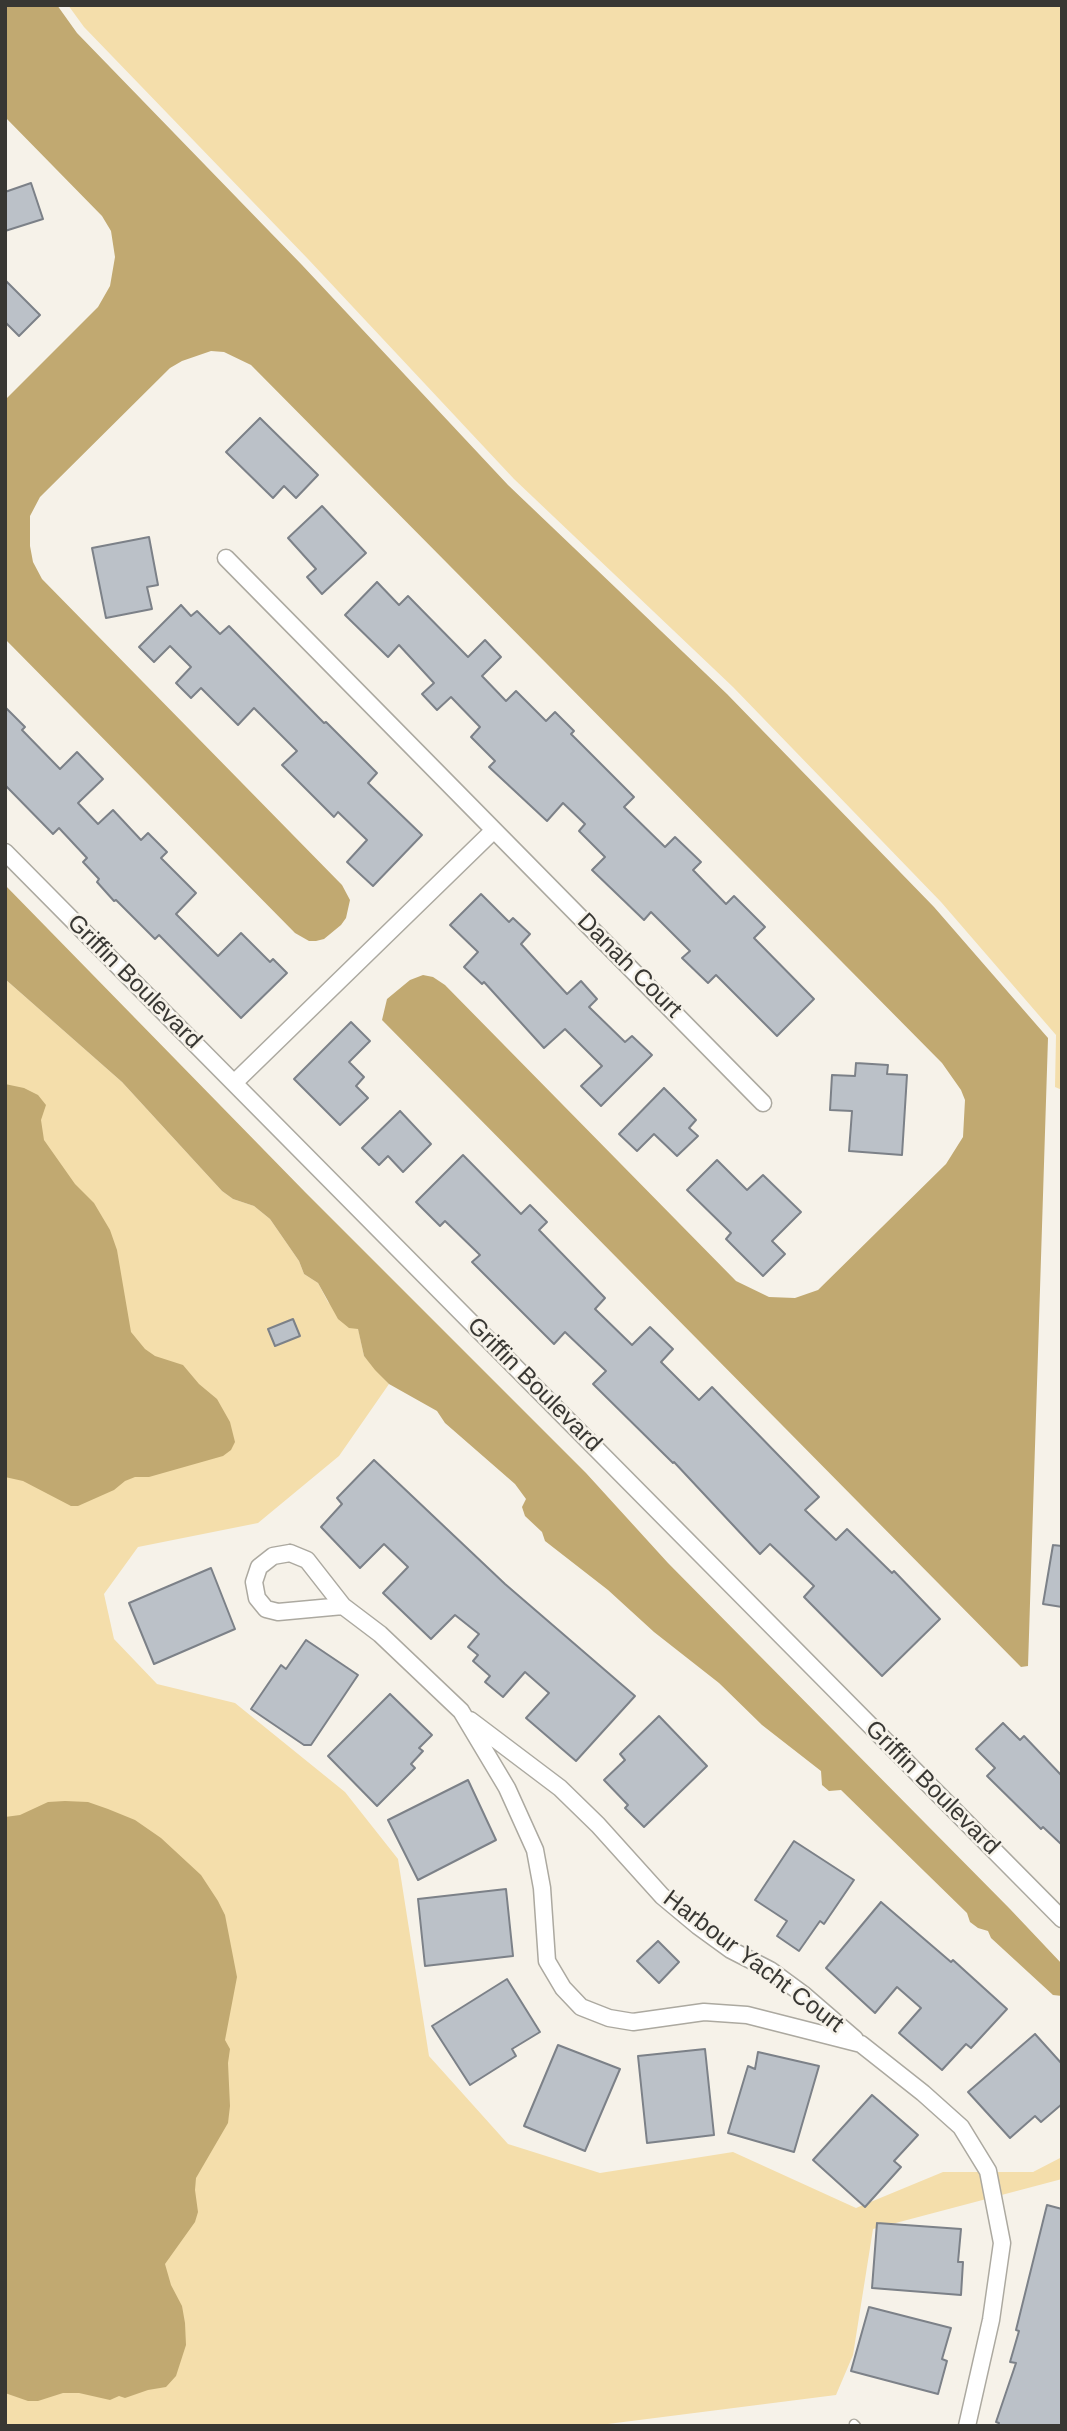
<!DOCTYPE html>
<html>
<head>
<meta charset="utf-8">
<style>
	body { margin:0 }
	#map { position:relative; width:1067px; height:2431px; overflow:hidden; background:#f6f2e9; font-family:Helvetica,sans-serif }
	canvas { display:block }
	.frame { position:absolute; inset:0; border:7px solid #383733; pointer-events:none }
</style>
</head>
<body>
<div id="map">
<canvas width="1067" height="2431"></canvas>
<div class="frame"></div>
</div>
<script>
const ctx = document.querySelector('canvas').getContext('2d');
ctx.lineJoin = 'round';
function fillPath(path, color) {
  ctx.fillStyle = color;
  ctx.fill(path, 'evenodd');
}
function poly(rows) {
  const path = new Path2D();
  for (const r of rows) {
    path.moveTo(r[0], r[1]);
    for (let i = 2; i < r.length; i += 2) path.lineTo(r[i], r[i + 1]);
  }
  return path;
}
function trace(path, color, width, dash) {
  ctx.strokeStyle = color;
  ctx.lineWidth = width;
  ctx.lineCap = dash ? 'butt' : 'round';
  ctx.setLineDash(dash || []);
  ctx.stroke(path);
}
function drawText(font, color, halo, rows, align = 'center') {
  ctx.font = font + ' Helvetica,sans-serif';
  ctx.lineWidth = 5;
  ctx.setLineDash([]);
  ctx.textBaseline = 'middle';
  ctx.strokeStyle = halo;
  ctx.fillStyle = color;
  for (const [text, x, y, turn = 0] of rows) {
    ctx.save();
    ctx.translate(x, y);
    ctx.rotate((+turn || 0) * Math.PI / 180);
    ctx.textAlign = isNaN(turn) ? turn : align;
    if (halo) ctx.strokeText(text, 0, 0);
    ctx.fillText(text, 0, 0);
    ctx.restore();
  }
}
const green = poly([
	[68,5,1062,5,1062,1090,1055,1087,1056,1035,941,902,733,687,514,479,308,259,84,27],
	[5,979,122,1082,222,1191,233,1199,254,1206,270,1219,299,1261,304,1274,318,1283,328,1302,358,1328,364,1356,389,1384,339,1456,258,1523,138,1547,104,1594,114,1639,157,1684,235,1703,345,1792,398,1859,429,2056,508,2144,600,2173,733,2152,856,2208,943,2172,1033,2172,1062,2157,1062,2179,873,2229,853,2355,836,2395,592,2426,5,2426]
]);
const water = poly([
	[5,5,57,5,77,33,302,265,508,485,727,694,934,907,1048,1038,1028,1666,1021,1667,382,1020,387,999,410,980,423,975,433,977,445,985,736,1281,769,1297,795,1298,818,1290,946,1164,963,1137,965,1100,961,1090,942,1063,251,365,224,352,211,351,182,361,170,368,40,497,30,516,30,546,33,562,42,579,342,885,350,900,346,918,341,925,324,939,316,941,309,941,295,933,5,639,5,400,98,307,110,286,115,257,111,231,102,216,5,117],
	[5,885,305,1192,586,1473,668,1563,1010,1909,1062,1964,1062,1996,1053,1995,991,1938,988,1931,978,1928,970,1922,967,1913,841,1790,829,1791,822,1785,821,1771,762,1725,719,1683,654,1632,608,1590,545,1541,542,1532,525,1516,522,1507,526,1499,515,1484,445,1423,437,1411,389,1384,375,1370,364,1356,358,1329,349,1328,338,1319,318,1283,304,1274,299,1261,270,1219,254,1206,233,1199,222,1191,122,1082,5,979],
	[5,1084,24,1088,38,1095,46,1105,41,1120,44,1140,75,1184,94,1203,110,1230,117,1250,131,1332,145,1349,155,1356,183,1365,199,1384,217,1399,230,1422,235,1442,231,1450,223,1456,149,1477,135,1477,125,1481,114,1490,78,1506,71,1506,23,1481,5,1477],
	[65,1801,88,1802,108,1809,135,1820,161,1838,201,1875,218,1901,225,1915,237,1977,225,2040,230,2049,228,2063,230,2106,228,2123,196,2178,195,2190,198,2212,195,2222,165,2264,171,2285,182,2306,185,2323,186,2345,176,2376,166,2387,148,2390,125,2398,119,2396,110,2400,79,2393,63,2393,38,2401,28,2401,5,2393,5,1817,20,1815,48,1802]
]);
const building = poly([
	[31,183,43,219,5,231,5,192,31,183],
	[5,280,40,315,19,336,5,322,5,280],
	[260,418,318,475,296,498,284,486,273,498,226,452,260,418],
	[322,506,366,553,322,594,307,577,316,569,288,538,322,506],
	[149,537,158,585,147,587,152,609,106,618,92,548,149,537],
	[377,582,399,605,408,596,468,657,485,640,501,657,482,676,506,701,516,691,546,721,555,712,574,731,571,734,634,797,624,807,665,847,675,837,701,862,693,870,726,904,734,896,765,927,754,938,814,999,777,1036,716,975,708,983,682,958,690,951,651,912,644,920,592,870,605,857,579,831,585,824,563,803,547,821,489,767,495,761,471,737,480,727,451,697,437,710,422,694,434,683,399,645,388,657,345,615,377,582],
	[181,605,191,616,197,611,220,634,229,626,324,723,326,722,377,773,368,783,422,835,373,886,347,862,367,840,338,812,334,817,282,765,297,751,254,708,238,725,201,688,191,698,176,683,191,667,170,646,154,662,139,647,181,605],
	[5,707,25,727,22,730,60,769,77,752,103,779,78,803,98,824,113,810,141,840,148,833,167,852,161,858,196,893,176,914,218,956,241,933,270,962,273,959,287,973,241,1018,159,935,155,939,116,900,114,901,97,882,99,879,83,862,87,858,59,828,53,834,5,785,5,707],
	[481,894,509,922,513,918,530,934,521,944,567,994,581,981,597,999,589,1007,625,1042,632,1036,652,1055,601,1106,581,1086,602,1066,565,1029,544,1048,484,982,482,984,464,967,478,952,450,925,481,894],
	[351,1022,370,1041,349,1062,364,1077,356,1086,368,1098,340,1125,294,1079,351,1022],
	[856,1063,888,1065,887,1074,907,1075,902,1155,849,1151,852,1111,830,1110,832,1075,855,1076,856,1063],
	[664,1088,696,1120,689,1128,698,1136,677,1156,654,1134,637,1151,619,1134,664,1088],
	[400,1111,431,1144,403,1172,388,1156,379,1165,362,1148,400,1111],
	[463,1155,521,1214,530,1205,547,1222,539,1230,605,1298,595,1309,632,1345,650,1327,673,1349,661,1362,699,1400,712,1387,819,1497,805,1510,836,1540,847,1529,892,1573,894,1571,940,1619,882,1676,804,1597,814,1586,770,1544,760,1554,674,1462,673,1463,593,1384,606,1371,565,1332,554,1344,472,1262,480,1255,445,1221,440,1226,416,1202,463,1155],
	[717,1160,747,1190,763,1175,801,1212,772,1241,785,1254,763,1276,726,1239,731,1233,687,1190,717,1160],
	[293,1319,300,1336,275,1346,268,1329,293,1319],
	[374,1460,505,1584,635,1696,576,1761,526,1718,549,1693,525,1672,503,1697,485,1682,490,1676,473,1661,478,1655,468,1647,479,1634,455,1615,431,1639,383,1593,408,1567,384,1544,360,1568,321,1527,342,1504,337,1498,374,1460],
	[1053,1545,1062,1546,1062,1607,1043,1604,1053,1545],
	[211,1568,235,1629,154,1664,129,1603,211,1568],
	[306,1640,358,1675,311,1745,304,1745,251,1709,281,1665,286,1669,306,1640],
	[390,1694,432,1735,419,1748,423,1751,411,1764,415,1768,377,1806,328,1756,390,1694],
	[659,1716,707,1766,644,1827,625,1808,628,1805,604,1780,625,1760,620,1754,659,1716],
	[1003,1723,1020,1740,1024,1736,1062,1776,1062,1845,1043,1827,1041,1829,987,1776,995,1768,976,1749,1003,1723],
	[468,1780,496,1840,418,1880,388,1820,468,1780],
	[794,1841,854,1880,824,1924,820,1921,799,1951,777,1936,787,1921,755,1900,794,1841],
	[506,1889,513,1956,425,1966,418,1899,506,1889],
	[881,1902,951,1962,953,1960,1007,2009,971,2048,966,2044,942,2070,899,2033,921,2008,897,1987,875,2013,826,1968,881,1902],
	[658,1941,679,1962,659,1983,637,1961,658,1941],
	[507,1979,540,2032,512,2049,516,2056,470,2085,432,2026,507,1979],
	[1035,2034,1062,2064,1062,2104,1041,2122,1035,2116,1010,2138,968,2092,1035,2034],
	[558,2045,620,2069,585,2151,524,2126,558,2045],
	[705,2049,714,2135,647,2143,638,2056,705,2049],
	[758,2052,819,2066,794,2152,728,2133,748,2066,755,2069,758,2052],
	[872,2095,918,2135,894,2161,901,2167,865,2207,813,2160,872,2095],
	[1047,2205,1062,2209,1062,2426,998,2426,999,2423,996,2422,1016,2363,1010,2362,1019,2331,1016,2330,1047,2205],
	[877,2223,961,2229,958,2262,963,2262,961,2295,872,2288,877,2223],
	[869,2307,951,2328,942,2359,947,2361,938,2394,851,2371,869,2307]
]);
const service = poly([
	[854,2424,856,2426]
]);
const minor = poly([
	[226,558,763,1103],
	[5,852,1062,1919],
	[234,1083,494,830],
	[290,1553,307,1560,343,1606,278,1612,266,1609,257,1598,254,1582,259,1567,273,1556,290,1553],
	[343,1606,380,1634,461,1711,507,1788,535,1850,542,1888,547,1961,563,1988,581,2007,609,2018,633,2022,704,2012,747,2015,861,2044,923,2093,961,2127,988,2171,1002,2243,991,2320,967,2426],
	[470,1720,560,1788,598,1825,662,1896,698,1926,731,1950,770,1970,804,1995,855,2039]
]);
const streetNames = [
	["Danah Court",629,966,45],
	["Griffin Boulevard",134,982,45],
	["Griffin Boulevard",534,1385,45],
	["Griffin Boulevard",932,1788,45],
	["Harbour Yacht Court",753,1962,37]
];
fillPath(green, '#f4deab');
fillPath(water, '#c1a971');
fillPath(building, '#bbc1c8');
trace(building, '#7c8188', 2);
trace(service, '#aca9a0', 11);
trace(minor, '#aca9a0', 19);
trace(service, '#fff', 8);
trace(minor, '#fff', 16);
drawText('24px', '#383733', '#f6f2e9', streetNames);
</script>
</body>
</html>
